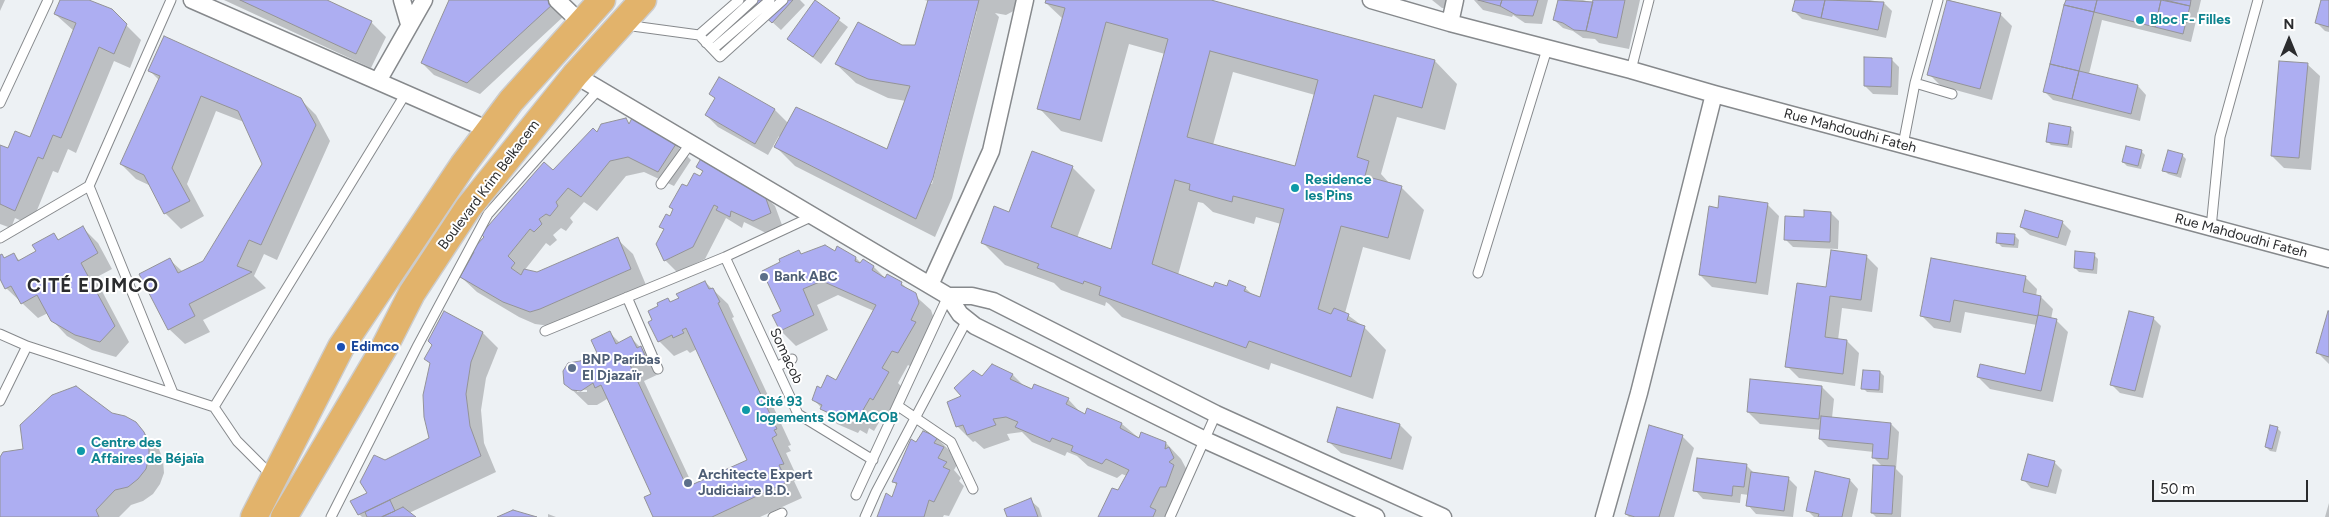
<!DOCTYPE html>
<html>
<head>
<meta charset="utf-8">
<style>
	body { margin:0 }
	#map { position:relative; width:2329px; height:517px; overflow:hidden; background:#edf1f4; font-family:Figtree,sans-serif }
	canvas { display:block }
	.north { position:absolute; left:2264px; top:15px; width:50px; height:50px; -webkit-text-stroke:4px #fff; paint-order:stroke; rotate:0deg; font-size:14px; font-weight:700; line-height:20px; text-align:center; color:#2b2c2e }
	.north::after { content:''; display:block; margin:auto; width:18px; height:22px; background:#2b2c2e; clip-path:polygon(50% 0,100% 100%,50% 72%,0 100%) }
	.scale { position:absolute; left:2152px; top:480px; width:156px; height:22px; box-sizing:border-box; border:2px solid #2b2c2e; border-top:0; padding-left:6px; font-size:15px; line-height:18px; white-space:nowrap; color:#2b2c2e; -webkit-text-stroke:4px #fff; paint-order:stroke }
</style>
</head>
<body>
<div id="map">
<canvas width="2329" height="517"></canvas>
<div class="north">N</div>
<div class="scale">50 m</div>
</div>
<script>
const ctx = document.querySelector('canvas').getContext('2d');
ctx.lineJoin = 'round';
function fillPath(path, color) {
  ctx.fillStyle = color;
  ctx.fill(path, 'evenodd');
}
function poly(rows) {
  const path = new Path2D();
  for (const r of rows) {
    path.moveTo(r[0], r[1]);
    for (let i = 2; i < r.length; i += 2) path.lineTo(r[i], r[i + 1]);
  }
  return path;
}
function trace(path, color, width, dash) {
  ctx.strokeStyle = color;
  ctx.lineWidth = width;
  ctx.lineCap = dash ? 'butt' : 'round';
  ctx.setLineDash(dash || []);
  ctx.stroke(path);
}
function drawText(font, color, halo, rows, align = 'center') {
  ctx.font = font + ' Figtree,sans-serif';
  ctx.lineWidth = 4;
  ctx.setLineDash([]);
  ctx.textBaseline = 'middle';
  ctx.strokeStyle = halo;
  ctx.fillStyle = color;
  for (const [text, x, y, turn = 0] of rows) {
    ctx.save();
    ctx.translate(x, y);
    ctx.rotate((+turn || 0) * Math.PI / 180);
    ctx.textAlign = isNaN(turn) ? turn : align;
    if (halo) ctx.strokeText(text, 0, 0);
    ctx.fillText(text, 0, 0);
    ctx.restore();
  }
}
const shadow = poly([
	[0,0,5,0,0,11],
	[61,0,86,0,111,10,141,40,130,68,114,61,76,153,68,149,58,173,53,171,31,225,15,218,11,228,0,224,0,146,9,150,30,138,74,31,55,14],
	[224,0,324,0,371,22,386,37,371,68],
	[451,0,547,0,564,16,480,94,434,75,422,63],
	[748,0,800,0,805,5,781,30],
	[924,0,1022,0,1021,7,1006,15,995,13,999,17,952,198,935,237,795,166,776,147,781,137,779,136,768,155,718,127,706,115,716,99,711,94,719,79,775,110,788,123,887,151,906,101,888,98,856,83,836,64,902,46,916,46,929,1],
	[975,11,977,11,932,184,930,184],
	[1047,0,1207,0,1435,61,1457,84,1445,130,1397,117,1381,174,1391,185,1401,187,1424,210,1410,260,1363,247,1345,313,1364,327,1386,350,1373,399,1271,363,1269,370,1122,317,1109,304,1106,302,1105,306,1061,290,1054,283,1005,265,983,243,1010,213,1033,153,1073,168,1095,190,1077,238,1111,251,1165,54,1129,44,1102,142,1061,131,1039,108,1063,19,1046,3],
	[1233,72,1315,95,1295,168,1213,145],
	[1198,202,1203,203,1213,212,1254,224,1256,217,1281,224,1261,298,1253,295,1245,288,1214,288,1178,275],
	[1432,0,1458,0,1457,7,1442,8],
	[1474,0,1548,0,1542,24,1525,23,1513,15,1512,17,1483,10],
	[1559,0,1583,0,1593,3,1594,0,1640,0,1629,49,1599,43,1595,39,1583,38,1573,31,1563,28,1554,20],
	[1796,0,1870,0,1884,3,1892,11,1886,38,1802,19,1794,11],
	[1949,0,2000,14,2012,26,1992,100,1941,86,1929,74],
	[2067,0,2201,0,2191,42,2102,20,2089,74,2138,86,2146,95,2140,121,2053,100,2045,92],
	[2322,0,2329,0,2329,32,2325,31,2316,22],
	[815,2,848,27,821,64,789,39],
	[1891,59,1899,67,1898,95,1873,94,1865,86],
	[2307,64,2320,76,2311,170,2284,168,2272,156],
	[149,70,300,99,316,115,330,141,277,260,264,254,254,276,266,288,203,320,210,332,185,344,169,329,170,260,183,272,204,262,263,164,244,122,216,111,187,184,204,216,181,229,165,213,151,186,136,179,121,164,159,80],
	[625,119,630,124,633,120,676,145,691,160,674,186,644,172,626,176,597,211,584,202,570,218,573,222,566,231,561,228,553,235,557,240,550,246,546,243,524,271,537,274,617,239,633,254,646,285,550,326,535,324,519,317,477,292,461,277,553,172,597,134],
	[2070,128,2074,132,2072,148,2051,145,2047,141],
	[2141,151,2145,155,2141,169,2127,166,2123,162],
	[2182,155,2186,159,2181,178,2168,174,2164,170],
	[698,167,763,194,775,206,782,225,766,233,744,222,742,228,726,218,705,259,677,272,665,260,665,231,660,226,670,218,674,211,670,207,700,178,703,172],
	[1767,204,1779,216,1768,295,1712,287,1700,275,1719,209],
	[1831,213,1839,221,1838,249,1793,247,1785,239,1805,218],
	[2062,222,2071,231,2066,246,2030,235,2021,227],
	[83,228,98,243,112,269,95,278,129,342,116,357,92,350,67,336,52,320,48,313,38,318,6,288,0,276,0,256,5,259,14,255,20,261,38,252,54,235,59,240],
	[2015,236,2019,240,2018,248,2002,247,1998,243],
	[798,251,802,255,835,252,856,258,861,263,874,267,886,279,901,283,931,310,934,319,913,368,908,365,898,383,903,388,889,414,885,412,874,431,869,428,867,434,860,430,858,433,837,424,813,399,821,390,836,382,874,311,838,295,817,305,828,330,796,346,781,331,774,316,782,312,782,263],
	[2094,255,2098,259,2097,274,2079,272,2075,268],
	[1866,256,1878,268,1872,312,1842,308,1838,340,1847,341,1859,353,1855,386,1799,378,1787,366,1827,288],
	[1932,259,2025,277,2037,289,2036,296,2041,297,2053,309,2051,319,2056,320,2068,332,2053,402,1990,389,1978,377,2026,376,2037,325,1965,312,1961,333,1934,328,1922,316],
	[705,282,728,304,734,317,732,318,791,445,788,446,791,451,786,453,798,479,794,481,802,498,760,517,655,517,653,494,607,399,597,405,588,405,565,383,580,362,599,353,610,333,620,343,631,338,656,363,661,373,644,381,693,486,749,460,697,349,690,353,687,350,674,356,659,341,654,320,660,307,668,299,671,303],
	[577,389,587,390,587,392,577,392],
	[444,313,483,333,498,348,486,378,481,410,484,443,496,472,409,513,415,517,362,517,359,514,385,461,430,439,431,364,426,359,433,345],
	[2329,314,2329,364,2318,353],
	[2153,318,2161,326,2143,398,2120,393,2111,384],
	[993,366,1013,375,1026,388,1068,399,1082,414,1122,424,1140,439,1166,443,1181,459,1189,474,1167,517,1099,517,1118,492,1127,476,1122,474,1117,478,1088,466,1077,456,1067,452,1065,456,1032,442,1022,432,1007,434,1010,440,984,449,975,441,973,442,957,426,963,397],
	[1880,372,1884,376,1883,393,1867,392,1863,388],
	[1822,387,1834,399,1832,418,1891,424,1899,432,1896,469,1903,476,1901,517,1876,517,1872,513,1883,467,1873,457,1874,452,1828,447,1820,439,1821,430,1760,424,1748,412],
	[112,414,135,423,159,449,163,460,164,473,160,484,153,494,143,501,131,505,119,517,0,517,0,459],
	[1400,425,1412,437,1403,470,1341,453,1328,441],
	[2277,428,2281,432,2276,452,2270,451,2266,447],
	[1682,436,1694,448,1674,517,1629,517,1626,514],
	[937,438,952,453,951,455,958,463,954,470,961,478,959,481,964,486,949,516,944,515,943,517,878,517,893,499,897,486,894,482,917,444],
	[2054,462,2062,470,2056,494,2031,488,2023,479],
	[1746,465,1755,474,1788,478,1797,487,1793,517,1756,514,1748,505,1749,495,1741,494,1740,503,1703,499,1695,490],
	[1816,473,1850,480,1858,489,1852,517,1814,517,1808,511],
	[1030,500,1039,508,1042,517,1009,517],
	[2329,503,2329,517,2325,517],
	[548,514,556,517,548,517]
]);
const building = poly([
	[60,0,89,0,112,9,127,24,114,54,99,47,61,138,53,135,43,159,38,157,15,211,0,204,0,145,8,148,15,131,30,137,76,23,54,14,60,0],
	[240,0,327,0,372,21,356,54,240,0],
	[449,0,549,0,553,4,467,83,421,63,449,0],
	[747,0,793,0,772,23,747,0],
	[815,0,840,18,813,57,787,39,815,0],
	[928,0,979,0,933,178,916,219,774,147,796,107,887,149,910,86,868,79,835,64,858,22,902,45,915,45,928,0],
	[1046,0,1211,0,1435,60,1422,108,1374,95,1357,157,1369,161,1365,176,1402,186,1388,238,1341,226,1318,309,1331,314,1334,308,1349,314,1347,320,1365,326,1351,377,1249,341,1246,348,1099,295,1101,287,1084,281,1083,284,1037,268,1039,264,981,243,994,206,1009,212,1032,151,1073,166,1051,227,1111,249,1168,39,1106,22,1080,120,1037,109,1065,8,1045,3,1046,0],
	[1210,51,1318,80,1295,166,1187,137,1210,51],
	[1175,180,1190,184,1189,190,1232,202,1233,196,1284,209,1260,297,1244,291,1246,287,1229,280,1227,286,1215,282,1213,287,1152,264,1175,180],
	[1478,0,1502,0,1500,6,1478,0],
	[1502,0,1538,0,1533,16,1516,15,1500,6,1502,0],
	[1558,0,1593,2,1586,31,1574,30,1563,23,1553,20,1558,0],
	[1593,0,1625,0,1617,38,1586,31,1593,0],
	[1795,0,1825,0,1821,18,1792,11,1795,0],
	[1825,0,1884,2,1878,30,1821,18,1825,0],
	[1947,0,2001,13,1980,89,1927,75,1947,0],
	[2066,0,2097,0,2094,12,2064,5,2066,0],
	[2097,0,2161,0,2155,27,2094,12,2097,0],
	[2161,0,2190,6,2183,34,2155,27,2161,0],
	[2165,0,2191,0,2190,6,2165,0],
	[2321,0,2329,0,2329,27,2315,23,2321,0],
	[2064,5,2094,12,2079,71,2050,64,2064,5],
	[164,36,301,98,316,125,261,245,249,240,237,266,252,272,189,304,195,316,168,330,139,274,170,258,178,273,203,261,262,164,238,111,201,96,172,168,190,201,164,214,144,175,120,164,160,76,148,71,164,36],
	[1864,57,1892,58,1891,87,1864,86,1864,57],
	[2279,61,2308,63,2299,158,2271,156,2279,61],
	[2050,64,2079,71,2072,99,2043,92,2050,64],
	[2079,71,2138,85,2131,114,2072,99,2079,71],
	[719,77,775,109,755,144,705,115,715,98,709,94,719,77],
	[626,118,629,124,632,118,676,144,658,172,628,157,610,161,581,197,568,188,556,202,558,206,550,216,546,214,539,219,542,224,534,232,530,229,508,256,515,263,511,268,521,275,524,269,537,272,618,237,631,269,540,309,530,312,503,302,460,277,474,252,472,250,484,237,481,234,544,162,553,170,593,128,597,132,601,124,626,118],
	[2049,123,2071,127,2068,145,2046,142,2049,123],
	[2126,146,2142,150,2138,166,2122,162,2126,146],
	[2168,150,2183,154,2177,174,2162,171,2168,150],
	[703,155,764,193,771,213,753,221,731,211,730,217,716,210,718,207,714,205,693,247,664,261,656,244,664,229,659,227,666,214,670,216,673,209,669,207,682,184,687,186,694,173,700,176,703,171,696,167,703,155],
	[1719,196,1768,203,1756,283,1699,275,1709,206,1718,208,1719,196],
	[1804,210,1831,212,1830,242,1784,240,1785,216,1804,217,1804,210],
	[2025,210,2063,221,2058,238,2020,227,2025,210],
	[83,226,98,253,81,263,115,326,100,342,75,335,51,321,37,295,21,304,11,286,5,289,0,279,0,255,2,254,4,258,14,253,18,261,36,251,32,245,54,233,58,240,83,226],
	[1997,233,2015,234,2014,245,1996,243,1997,233],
	[825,245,835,251,837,246,856,257,855,261,860,263,863,259,874,266,872,270,885,278,887,274,902,282,901,285,916,293,919,303,911,320,916,322,898,353,892,351,882,368,889,372,873,400,870,398,859,417,854,414,852,420,844,415,842,419,820,409,822,405,812,400,817,386,821,388,827,375,836,380,876,305,822,281,803,289,814,315,780,331,772,315,781,311,762,271,780,262,779,259,799,250,801,254,825,245],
	[1831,250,1867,255,1861,300,1830,296,1825,337,1847,340,1843,374,1785,367,1797,283,1826,287,1831,250],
	[2075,251,2095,253,2093,270,2074,268,2075,251],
	[1931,258,2026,276,2023,292,2041,296,2038,316,1954,300,1950,322,1920,316,1931,258],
	[705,281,709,289,713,288,720,302,718,303,777,429,774,430,777,435,772,438,784,464,779,465,787,482,712,517,653,517,644,497,651,494,601,385,595,388,593,383,581,391,572,390,564,384,563,371,568,363,580,361,597,353,591,340,610,331,616,344,631,336,637,348,641,346,646,358,630,365,687,487,747,460,686,328,682,330,684,333,673,338,672,335,658,342,648,322,652,320,648,311,658,306,657,303,668,298,670,302,679,298,676,294,705,281],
	[444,311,483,332,471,362,466,394,470,426,481,456,358,515,350,501,367,493,360,482,374,455,385,460,429,438,424,417,423,395,430,363,424,359,432,345,428,341,444,311],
	[2129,311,2154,317,2135,391,2110,385,2129,311],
	[2328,311,2329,311,2329,357,2316,353,2328,311],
	[2038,315,2057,319,2041,391,1977,377,1980,364,2025,374,2038,315],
	[992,364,1013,374,1010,379,1032,389,1034,384,1069,398,1066,404,1085,414,1087,408,1122,423,1120,428,1139,438,1141,432,1166,442,1165,449,1169,447,1174,458,1169,462,1174,465,1166,487,1160,487,1150,507,1156,510,1153,517,1098,517,1112,488,1118,490,1129,470,1106,459,1102,464,1071,451,1073,446,1052,438,1050,442,1015,427,1018,422,1006,417,993,419,996,425,967,435,963,425,956,427,947,402,961,396,954,388,973,370,982,376,992,364],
	[1863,370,1880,371,1879,390,1861,389,1863,370],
	[1750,379,1822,386,1819,419,1747,412,1750,379],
	[76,386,112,413,125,416,136,422,144,432,149,444,149,457,146,469,138,479,128,487,115,490,96,510,99,517,0,517,0,457,3,452,23,449,20,425,52,395,76,386],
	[1337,407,1400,424,1391,459,1327,442,1337,407],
	[1821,416,1891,423,1888,459,1872,458,1873,444,1819,439,1821,416],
	[1649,425,1683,435,1659,517,1635,517,1625,514,1649,425],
	[2270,425,2278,427,2272,449,2265,447,2270,425],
	[923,431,938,437,934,443,944,447,938,458,947,462,943,467,950,470,934,502,929,500,924,517,877,517,886,493,892,497,897,483,892,482,911,439,916,442,923,431],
	[2028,454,2055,461,2048,487,2021,480,2028,454],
	[1697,458,1747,464,1744,487,1733,486,1732,496,1693,491,1697,458],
	[1873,465,1895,466,1892,514,1871,513,1873,465],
	[1815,471,1850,479,1842,517,1818,517,1819,514,1806,511,1815,471],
	[1751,472,1789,477,1784,511,1746,506,1751,472],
	[1031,498,1038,517,1007,517,1004,509,1031,498],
	[390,500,395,511,381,517,367,517,365,512,390,500],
	[403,507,416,517,382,517,403,507],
	[513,510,537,517,497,517,513,510]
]);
const service = poly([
	[1938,0,1915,83,1952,94],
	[625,25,699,35,739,0],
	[699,35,720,57,783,0],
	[706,43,753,0],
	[713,49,770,0],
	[1631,70,1649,0],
	[0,103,48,0],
	[1903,145,1915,83],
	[661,184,690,144],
	[89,186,173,393],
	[2211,228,2220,137,2258,0],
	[0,238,89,186,171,0],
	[725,257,798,414,873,460],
	[1478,273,1547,49],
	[627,297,658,369],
	[545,331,725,257,813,216],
	[0,334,27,346,0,401],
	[27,346,214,407],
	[776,367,792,359],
	[898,406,951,442,973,489],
	[271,475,237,441,214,407,406,93],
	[856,495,948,296],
	[331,517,418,345,488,214,598,90],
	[773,517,782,513],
	[865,517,876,492,967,320],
	[1170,517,1216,414]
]);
const minor = poly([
	[192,0,489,130],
	[402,0,409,24],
	[557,0,581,23],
	[1371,0,1450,23,1631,70,1714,94,2329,259],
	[1450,23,1455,0],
	[575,75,948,296,960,314,975,326,1205,440,1376,517],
	[378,81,424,0],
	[930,285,991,151,1025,0],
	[948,296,972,296,993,301,1216,414,1443,517],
	[1604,517,1639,393,1714,94]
]);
const primary = poly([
	[254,517,341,347,463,165,511,101,602,0],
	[284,517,385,346,412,293,468,208,575,75,643,0]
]);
const markers = [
	[2140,20,5,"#0f9aa8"],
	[1295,188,5,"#0f9aa8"],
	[764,277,5,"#5c6f8a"],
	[341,347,5,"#1a4fb4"],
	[572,368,5,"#5c6f8a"],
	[746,410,5,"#0f9aa8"],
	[81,451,5,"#0f9aa8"],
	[688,483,5,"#5c6f8a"]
];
const cultureNames = [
	["Bloc F- Filles",2150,20],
	["Residence",1305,180],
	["les Pins",1305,196],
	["Cité 93",756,402],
	["logements SOMACOB",756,418],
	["Centre des",91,443],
	["Affaires de Béjaïa",91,459]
];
const streetNames = [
	["Rue Mahdoudhi Fateh",1850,131,15],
	["Boulevard Krim Belkacem",489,185,-53],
	["Rue Mahdoudhi Fateh",2241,236,15],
	["Somacob",786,356,65]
];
const serviceNames = [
	["Bank ABC",774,277],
	["BNP Paribas",582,360],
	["El Djazaïr",582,376],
	["Architecte Expert",698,475],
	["Judiciaire B.D.",698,491]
];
const transitNames = [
	["Edimco",351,347]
];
const districtNames = [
	["CITÉ EDIMCO",93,286]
];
fillPath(shadow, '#0003');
fillPath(building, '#adaef2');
trace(building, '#939397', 1);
trace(service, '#86898c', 11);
trace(minor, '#86898c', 19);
trace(primary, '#cccccd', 29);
trace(service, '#fff', 9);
trace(minor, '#fff', 16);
trace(primary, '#e2b36b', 26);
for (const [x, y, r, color] of markers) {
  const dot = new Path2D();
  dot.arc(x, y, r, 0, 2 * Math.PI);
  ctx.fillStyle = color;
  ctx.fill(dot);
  trace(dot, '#fff', 2);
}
drawText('bold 14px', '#0d838f', '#fff', cultureNames, 'left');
drawText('14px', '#2b2c2e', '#fff', streetNames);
drawText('bold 14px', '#4e5e75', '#fff', serviceNames, 'left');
drawText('bold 14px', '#164399', '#fff', transitNames, 'left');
ctx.letterSpacing = '1px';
drawText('bold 19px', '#2b2c2e', '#fff', districtNames);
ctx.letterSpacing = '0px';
</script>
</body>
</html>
